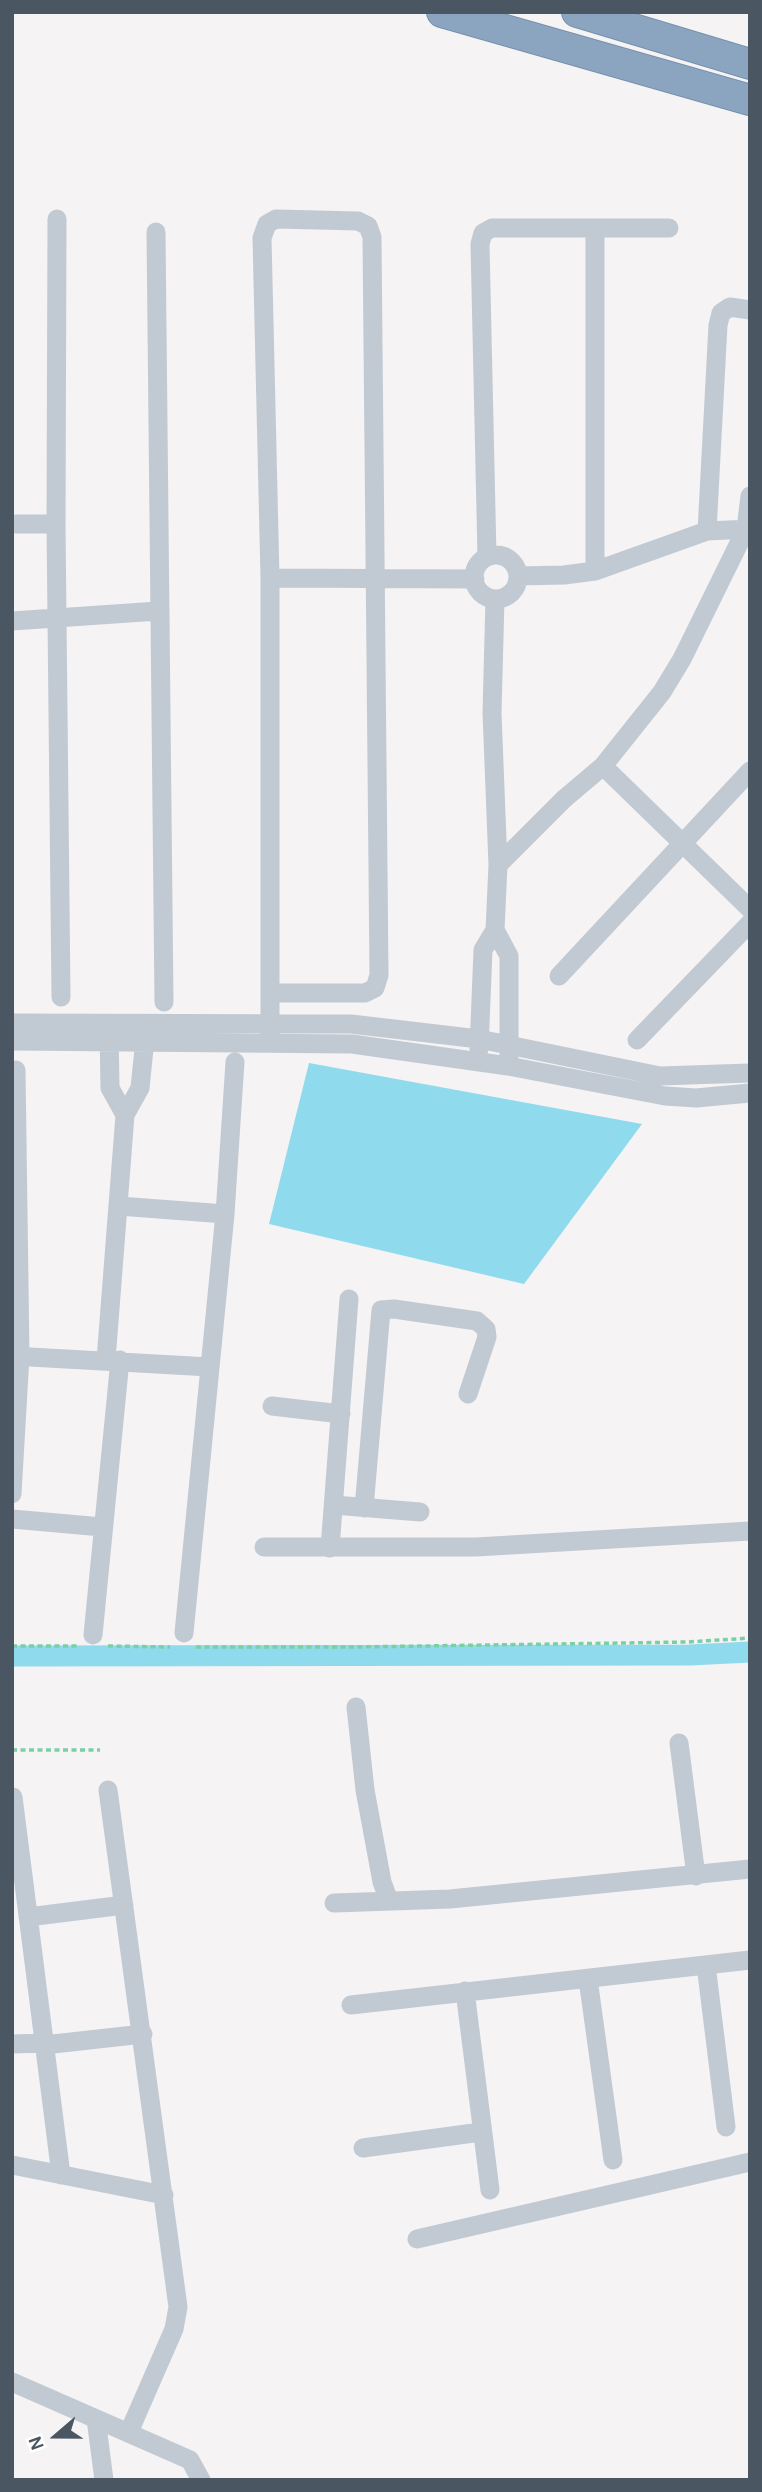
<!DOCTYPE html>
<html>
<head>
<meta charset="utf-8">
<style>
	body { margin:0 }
	#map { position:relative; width:762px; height:2492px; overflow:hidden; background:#f5f3f3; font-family:Karla,sans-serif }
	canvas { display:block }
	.frame { position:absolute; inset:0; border:14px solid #4a5661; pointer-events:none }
	.north { position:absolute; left:21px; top:2401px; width:70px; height:70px; -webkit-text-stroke:5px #fff; paint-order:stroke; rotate:250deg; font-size:19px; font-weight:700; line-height:28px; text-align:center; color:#4a5661 }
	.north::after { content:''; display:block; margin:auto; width:24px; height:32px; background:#4a5661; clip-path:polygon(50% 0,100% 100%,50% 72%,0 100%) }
</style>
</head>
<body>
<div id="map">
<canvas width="762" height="2492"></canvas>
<div class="frame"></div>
<div class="north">N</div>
</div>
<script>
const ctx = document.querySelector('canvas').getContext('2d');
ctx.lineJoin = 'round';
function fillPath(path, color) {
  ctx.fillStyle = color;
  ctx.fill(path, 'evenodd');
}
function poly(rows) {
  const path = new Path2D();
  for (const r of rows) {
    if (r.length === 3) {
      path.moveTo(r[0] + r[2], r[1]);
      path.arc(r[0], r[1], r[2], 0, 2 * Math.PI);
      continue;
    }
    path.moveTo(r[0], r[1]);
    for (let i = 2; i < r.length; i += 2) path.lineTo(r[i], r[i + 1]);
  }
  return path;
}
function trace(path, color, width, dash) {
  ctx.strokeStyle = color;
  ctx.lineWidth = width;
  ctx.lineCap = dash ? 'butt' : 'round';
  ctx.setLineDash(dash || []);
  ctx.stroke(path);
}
const water = poly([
	[309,1063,642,1124,524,1284,269,1224]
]);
const canal = poly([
	[12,1656,690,1655,750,1652]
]);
const path = poly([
	[12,1646,79,1646],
	[108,1646,170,1647],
	[196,1647,356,1647,688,1642,750,1638],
	[12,1750,100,1750]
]);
const minor = poly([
	[57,219,56,524,61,997],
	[156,232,164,1002],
	[12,524,56,524],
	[707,531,718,325,721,313,730,307,750,310],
	[496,577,22],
	[487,557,480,244,483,233,492,228,669,228],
	[595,571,595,229],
	[518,576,564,575,595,571,707,531,750,529],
	[270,578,475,579],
	[12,621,158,611],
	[603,766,750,909],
	[498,865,564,799,603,766,662,692,682,659,746,529,750,496],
	[495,930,509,956,509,1058],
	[559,976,750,771],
	[12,1023,351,1024,479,1039,660,1076,750,1073],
	[109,1030,110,1088,125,1115],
	[637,1040,750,923],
	[12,1041,352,1044,508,1066,665,1096,696,1098,750,1093],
	[270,1042,270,578,262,238,267,224,276,219,358,221,368,226,372,237,379,975,375,988,365,993,270,993],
	[479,1049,483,950,495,930,498,865,492,713,495,599],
	[119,1206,225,1214],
	[12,1356,210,1367],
	[106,1360,125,1115,140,1088,146,1029],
	[272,1406,341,1414],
	[12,1494,20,1356,16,1070],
	[334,1505,420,1512],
	[364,1508,381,1310,394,1309,477,1321,486,1329,487,1337,468,1394],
	[12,1519,102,1527],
	[264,1547,476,1547,750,1531],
	[330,1548,349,1299],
	[184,1633,225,1214,235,1062],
	[93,1635,120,1360],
	[356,1707,365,1790,382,1882,389,1901],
	[679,1743,696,1876],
	[108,1790,178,2307,174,2329,129,2432],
	[13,1797,61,2175],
	[334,1903,450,1899,750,1869],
	[28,1917,124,1905],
	[706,1965,726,2127],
	[588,1979,613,2160],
	[465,1991,490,2190],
	[351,2005,750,1960],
	[12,2044,44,2043],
	[44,2045,143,2034],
	[363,2148,481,2132],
	[12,2165,164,2195],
	[417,2239,750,2162],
	[12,2382,190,2460,201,2480],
	[96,2419,104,2480]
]);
const highway = poly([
	[442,12,750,100],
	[577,12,750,64]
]);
fillPath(water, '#90daee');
trace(canal, '#90daee', 21);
trace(highway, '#7690ad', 32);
trace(path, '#7ad0a6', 3.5, [5, 3.5]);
trace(minor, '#c1cad2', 19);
trace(highway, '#8ba5c1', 30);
</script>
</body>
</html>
